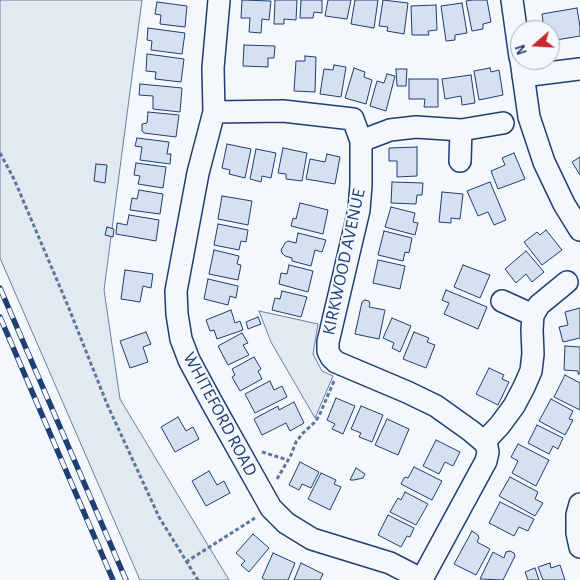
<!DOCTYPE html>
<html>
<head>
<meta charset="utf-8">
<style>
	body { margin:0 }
	#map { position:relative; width:580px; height:580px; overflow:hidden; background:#f4f7fb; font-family:"Alegreya Sans",sans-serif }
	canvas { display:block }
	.north { position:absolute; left:510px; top:20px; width:50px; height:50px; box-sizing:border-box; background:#f4f7fb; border:1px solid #9eadc5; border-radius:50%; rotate:251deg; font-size:14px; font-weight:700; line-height:20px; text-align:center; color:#1d3f73 }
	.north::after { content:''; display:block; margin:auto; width:18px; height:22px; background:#c62828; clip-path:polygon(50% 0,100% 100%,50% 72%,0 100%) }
</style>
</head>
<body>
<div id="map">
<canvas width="580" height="580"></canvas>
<div class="north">N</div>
</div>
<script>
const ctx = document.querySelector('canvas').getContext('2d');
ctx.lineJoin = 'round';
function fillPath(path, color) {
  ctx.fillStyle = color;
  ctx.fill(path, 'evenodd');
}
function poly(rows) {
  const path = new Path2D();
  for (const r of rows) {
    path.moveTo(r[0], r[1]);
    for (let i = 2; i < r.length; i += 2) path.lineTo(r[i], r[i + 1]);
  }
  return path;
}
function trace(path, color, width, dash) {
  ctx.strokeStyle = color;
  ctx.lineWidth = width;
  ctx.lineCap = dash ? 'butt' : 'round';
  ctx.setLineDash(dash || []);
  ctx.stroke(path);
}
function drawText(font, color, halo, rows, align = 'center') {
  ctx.font = font + ' "Alegreya Sans",sans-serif';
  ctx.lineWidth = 4;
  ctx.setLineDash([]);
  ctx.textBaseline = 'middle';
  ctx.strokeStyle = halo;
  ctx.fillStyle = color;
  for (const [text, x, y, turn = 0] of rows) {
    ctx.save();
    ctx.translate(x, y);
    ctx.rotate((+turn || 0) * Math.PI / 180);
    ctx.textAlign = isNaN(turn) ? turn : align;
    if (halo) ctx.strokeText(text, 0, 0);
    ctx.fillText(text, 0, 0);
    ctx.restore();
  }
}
const green = poly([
	[0,0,142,0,104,290,120,399,229,580,140,580,0,258,0,0],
	[259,311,318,324,313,354,322,371,333,376,315,418,271,342,259,311]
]);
const building = poly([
	[242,0,271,1,269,20,262,19,261,33,249,32,250,18,241,18,242,0],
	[275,0,297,0,296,20,284,19,284,24,274,24,275,0],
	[301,0,322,0,322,13,314,12,313,18,300,18,301,0],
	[328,0,351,0,347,19,325,16,328,0],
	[355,0,378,0,374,28,351,24,355,0],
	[383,0,408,3,404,34,387,31,388,27,379,26,383,0],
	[472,0,487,0,491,22,483,24,483,29,472,31,466,1,472,0],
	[157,2,187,6,185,27,160,24,161,15,155,14,157,2],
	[462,3,467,33,455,35,455,40,446,41,441,6,462,3],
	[436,5,437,30,428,31,429,35,412,35,411,6,436,5],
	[577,8,580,27,580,36,550,41,550,30,544,30,542,14,577,8],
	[148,28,185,33,182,54,151,50,152,41,147,40,148,28],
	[244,45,275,46,274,58,268,58,268,67,243,66,244,45],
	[147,54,184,59,181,82,155,79,156,72,146,71,147,54],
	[305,56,316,57,315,92,294,91,296,61,305,61,305,56],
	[334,65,346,67,341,97,320,94,324,69,333,70,334,65],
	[354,68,365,72,364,77,372,80,366,104,345,98,354,68],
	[490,68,491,72,499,70,503,95,479,100,474,71,490,68],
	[396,69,407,69,406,86,397,86,396,69],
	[387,74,395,76,386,111,370,106,377,81,384,83,387,74],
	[471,75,475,103,462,105,461,96,445,99,442,79,471,75],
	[409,79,438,79,438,107,424,107,425,99,409,99,409,79],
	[140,84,182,88,180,112,153,109,153,96,139,95,140,84],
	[148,112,179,115,176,137,144,133,142,131,142,124,147,123,148,112],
	[137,138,169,142,167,154,171,154,170,164,140,160,142,147,135,146,137,138],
	[227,144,251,149,245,178,229,174,230,170,222,168,227,144],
	[417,147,417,176,397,177,397,161,389,161,389,148,417,147],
	[283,148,307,153,302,181,286,179,286,174,278,173,283,148],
	[256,149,276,153,271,178,262,176,261,182,250,179,256,149],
	[514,153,525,179,498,189,491,171,505,165,502,158,514,153],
	[327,154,340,157,335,184,306,179,310,159,325,162,327,154],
	[580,157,580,175,572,162,580,157],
	[136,163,166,167,163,188,138,184,140,176,134,175,136,163],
	[96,164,107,165,105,183,94,181,96,164],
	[392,182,423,183,422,195,417,195,416,204,391,203,392,182],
	[490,182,506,220,494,225,488,212,478,216,467,191,490,182],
	[139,190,163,194,160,214,130,210,132,198,137,199,139,190],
	[442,192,463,194,460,219,451,218,451,223,439,222,442,192],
	[222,196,252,201,248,225,218,219,222,196],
	[300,203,328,210,323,234,291,226,293,218,296,219,300,203],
	[391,207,415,213,413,222,418,223,415,235,385,227,391,207],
	[129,215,159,220,156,241,116,234,117,223,127,225,129,215],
	[218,224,248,230,246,242,241,241,239,250,214,245,218,224],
	[107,227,114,229,113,237,105,235,107,227],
	[546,230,562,250,542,265,524,242,537,232,540,235,546,230],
	[384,231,412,238,409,253,405,252,403,261,378,255,384,231],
	[298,233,326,240,322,252,315,250,311,266,292,261,292,258,285,256,282,253,281,250,285,243,288,241,296,243,298,233],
	[214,250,239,256,237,264,241,265,238,280,209,274,214,250],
	[526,251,544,272,532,282,526,274,516,283,505,269,526,251],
	[378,260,405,266,400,289,373,283,378,260],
	[289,265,313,271,308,292,279,284,281,273,287,274,289,265],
	[463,265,490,275,480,298,454,287,463,265],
	[125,270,153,274,151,288,143,286,140,302,121,299,125,270],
	[208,279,238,286,236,298,230,296,228,305,204,299,208,279],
	[446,290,487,307,478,329,444,314,449,303,442,300,446,290],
	[282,291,307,297,301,317,272,310,275,298,280,299,282,291],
	[365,300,369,301,370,304,369,307,385,310,379,339,355,334,362,302,365,300],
	[580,308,580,338,563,342,559,327,568,325,565,312,580,308],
	[231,310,235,323,240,321,243,330,217,339,214,330,210,331,206,320,231,310],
	[258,317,261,324,248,329,246,322,258,317],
	[392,318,411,326,400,352,392,348,394,343,383,338,392,318],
	[146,332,151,344,143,347,148,362,130,368,120,341,146,332],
	[414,332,429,338,427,342,435,345,426,368,403,359,414,332],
	[242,333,248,343,243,345,249,355,228,365,218,346,242,333],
	[565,346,580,347,580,374,578,374,578,371,564,370,565,346],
	[254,357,261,369,258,371,262,379,240,391,232,377,235,375,232,369,254,357],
	[489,368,504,375,502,379,509,382,498,405,476,394,489,368],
	[565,375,580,383,580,410,554,397,565,375],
	[270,381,274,390,282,386,287,397,255,413,245,394,270,381],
	[336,398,355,406,343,434,332,429,335,424,327,420,336,398],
	[551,399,573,411,569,419,573,420,565,435,539,421,551,399],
	[294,402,304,423,290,431,286,423,262,435,254,419,278,406,279,410,294,402],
	[361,406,383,415,372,442,359,437,361,433,351,429,361,406],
	[178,417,186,431,193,427,199,439,175,452,161,427,178,417],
	[387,419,409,429,398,455,375,445,387,419],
	[537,425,563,438,558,449,553,446,549,454,528,443,537,425],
	[436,440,460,452,453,466,445,462,439,474,423,466,436,440],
	[518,444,549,460,536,486,512,473,518,461,511,457,518,444],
	[300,462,319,472,311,488,302,484,299,490,289,485,300,462],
	[414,467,442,481,432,500,401,484,404,478,406,477,408,478,414,467],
	[356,468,365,474,363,478,354,480,350,480,356,468],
	[209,471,217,485,224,481,230,493,206,506,192,481,209,471],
	[321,473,336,480,334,484,341,487,330,510,308,499,321,473],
	[510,477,538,492,535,499,543,503,535,516,499,496,510,477],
	[405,492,428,504,416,525,390,512,398,498,401,500,405,492],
	[500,502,534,519,528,531,519,527,514,536,489,523,500,502],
	[388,515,414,528,410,537,407,536,401,547,378,535,388,515],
	[472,531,478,535,479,538,477,542,490,549,476,575,454,564,472,531],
	[253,534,269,548,249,572,241,565,245,561,236,553,253,534],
	[510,551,514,553,515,556,503,580,480,579,493,552,504,558,506,552,510,551],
	[273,553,295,563,288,580,265,580,262,578,273,553],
	[301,563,323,574,320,580,294,580,301,563],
	[550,563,551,568,560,565,565,580,543,580,538,567,550,563],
	[535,568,539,580,528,580,525,572,535,568]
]);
const path = poly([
	[0,153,14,179,68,306,107,404,159,517,198,580],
	[262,452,288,460],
	[277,479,291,455,296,442,303,433,315,422,319,416,334,381],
	[186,562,255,518]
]);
const minor = poly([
	[219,0,213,68,214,112,198,173,176,291,177,314,181,339,189,360,211,401,271,508,286,523,312,539,390,563,423,580],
	[512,0,520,57],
	[521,60,529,117,544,162,564,204,580,230],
	[523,76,580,69],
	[214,112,283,111,353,119,361,141,361,185,359,210,328,342,328,351,331,357,336,362,407,392,436,406,471,431,484,442],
	[361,141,390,130,416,127,461,130,503,123],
	[460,161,461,130],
	[502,301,533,315],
	[580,504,577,515,577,533,580,547],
	[422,579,486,461,488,452,487,447,484,442,500,425,514,406,524,387,531,371,533,354,532,330,533,315,539,305,567,282]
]);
const rail = poly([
	[0,288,126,580],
	[0,317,113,580]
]);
const streetNames = [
	["KIRKWOOD AVENUE",344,262,-78],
	["WHITEFORD ROAD",220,414,62]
];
fillPath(green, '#e3e9f0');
trace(green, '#687fa3', 1);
fillPath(building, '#d5e0f0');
trace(building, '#1d3f73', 1);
trace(minor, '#1d3f73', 24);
trace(path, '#5e769c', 3, [4, 2.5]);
trace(minor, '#f4f7fb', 21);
trace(rail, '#1d3f73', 5.5);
trace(rail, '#f4f7fb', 4, [11]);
drawText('18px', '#1d3f73', '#f4f7fb', streetNames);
</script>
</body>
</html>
